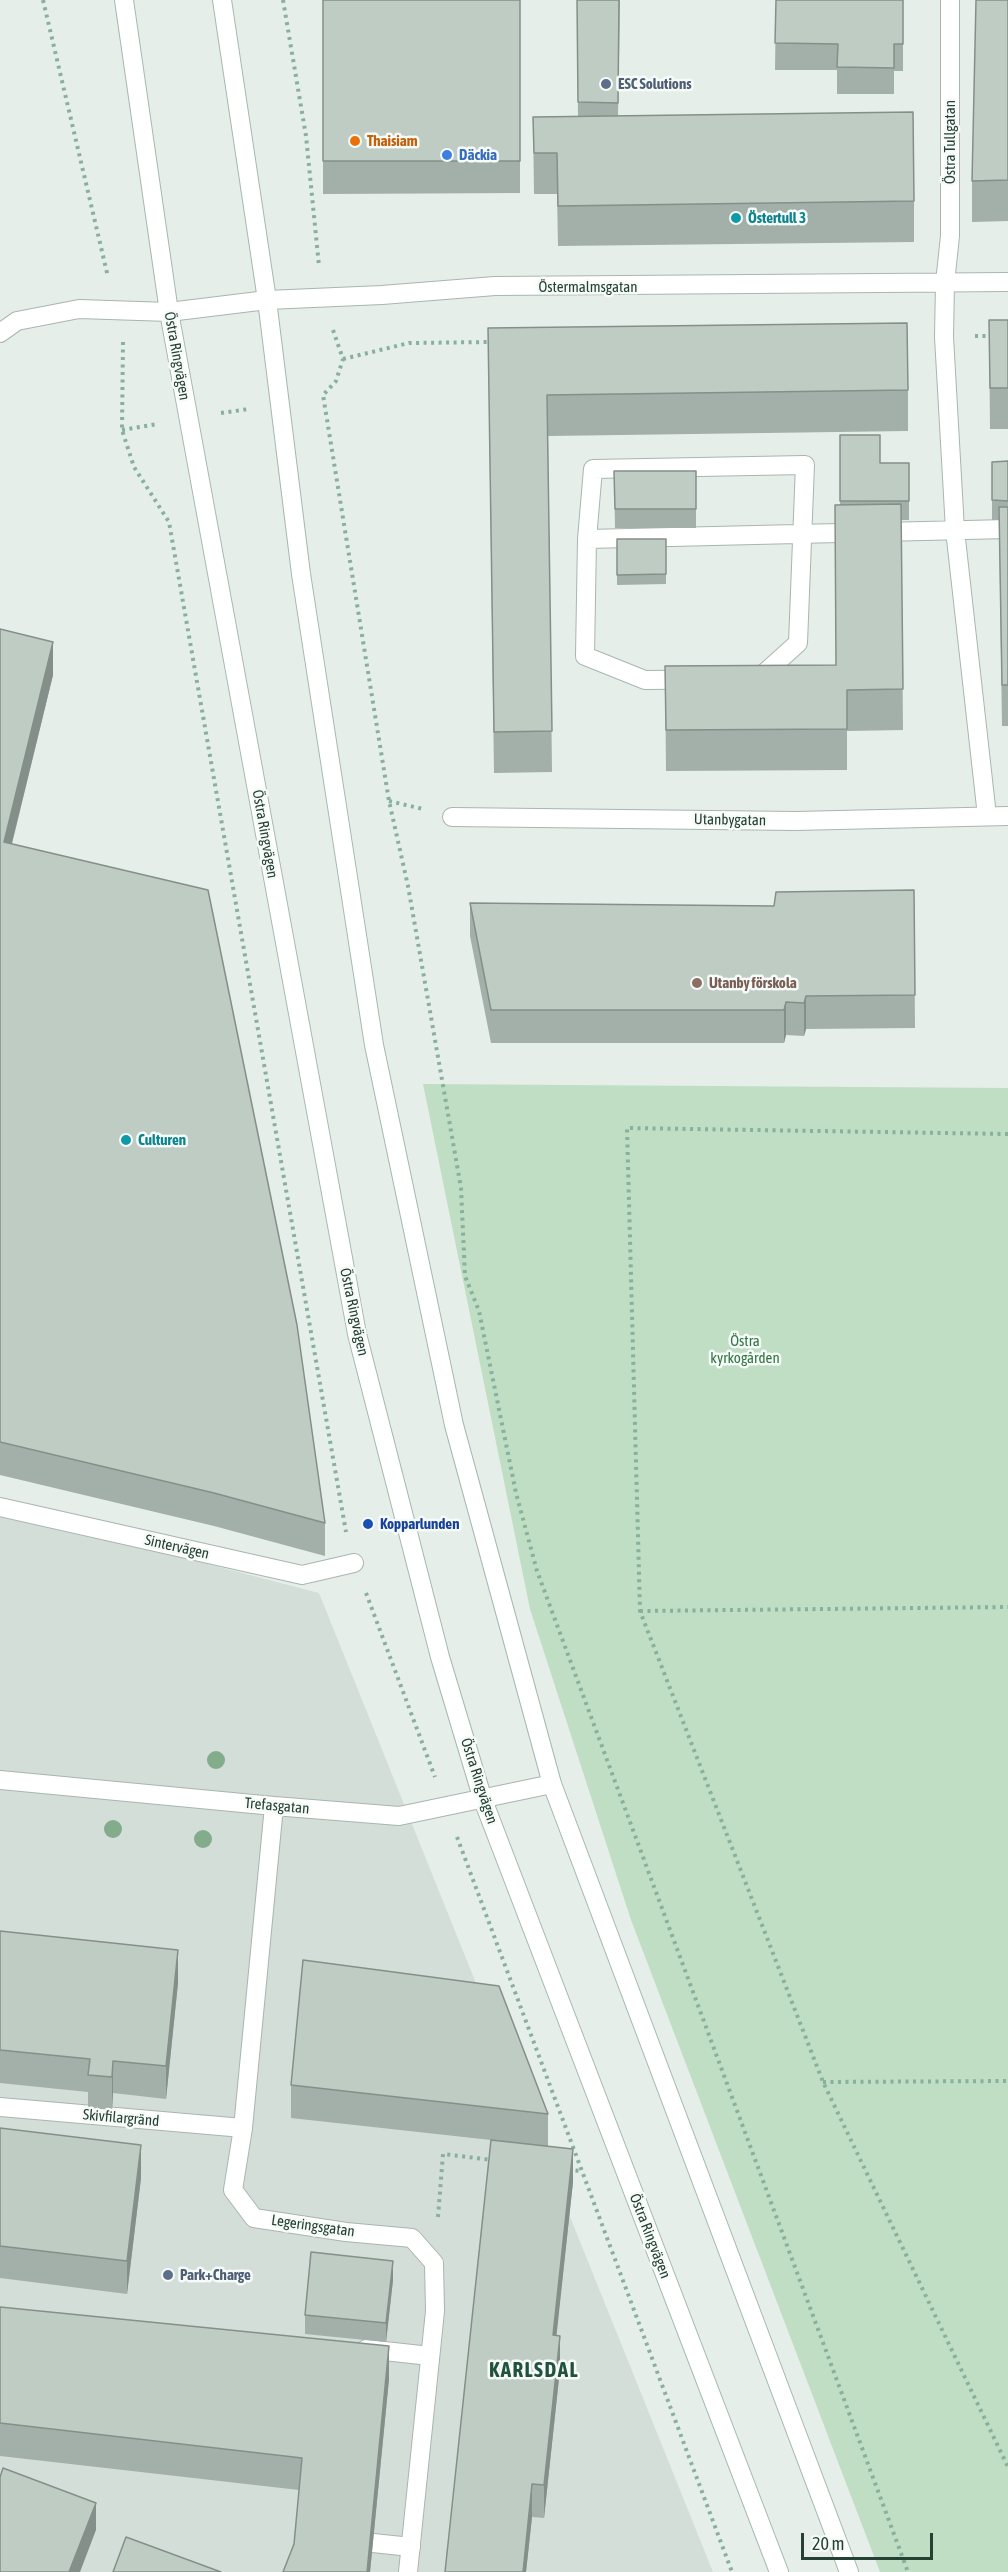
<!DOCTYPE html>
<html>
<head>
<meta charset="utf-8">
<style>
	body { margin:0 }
	#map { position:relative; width:1008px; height:2572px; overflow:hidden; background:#e6eee9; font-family:"Asap Condensed",sans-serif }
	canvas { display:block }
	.scale { position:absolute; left:801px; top:2533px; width:132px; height:27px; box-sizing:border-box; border:3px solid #254034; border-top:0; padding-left:8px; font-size:18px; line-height:21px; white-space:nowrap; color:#254034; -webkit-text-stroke:4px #f6faf8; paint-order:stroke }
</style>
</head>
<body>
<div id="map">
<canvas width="1008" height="2572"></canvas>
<div class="scale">20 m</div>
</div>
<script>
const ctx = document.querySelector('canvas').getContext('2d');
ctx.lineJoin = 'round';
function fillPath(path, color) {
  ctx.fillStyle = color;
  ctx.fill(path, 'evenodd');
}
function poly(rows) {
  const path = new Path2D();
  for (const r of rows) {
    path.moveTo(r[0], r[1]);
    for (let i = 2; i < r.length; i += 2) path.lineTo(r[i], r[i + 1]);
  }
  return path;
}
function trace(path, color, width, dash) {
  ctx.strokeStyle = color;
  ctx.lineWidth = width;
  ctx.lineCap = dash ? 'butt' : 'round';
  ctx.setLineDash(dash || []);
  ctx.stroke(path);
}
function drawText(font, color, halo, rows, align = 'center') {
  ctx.font = font + ' "Asap Condensed",sans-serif';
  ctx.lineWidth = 5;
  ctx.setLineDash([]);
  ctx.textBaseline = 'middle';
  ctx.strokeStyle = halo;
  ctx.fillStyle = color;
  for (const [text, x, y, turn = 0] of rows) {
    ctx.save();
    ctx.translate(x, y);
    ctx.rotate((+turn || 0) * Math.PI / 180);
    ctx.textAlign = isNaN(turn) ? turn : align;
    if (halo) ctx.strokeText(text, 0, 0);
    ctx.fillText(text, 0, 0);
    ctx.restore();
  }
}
const built = poly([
	[0,1510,319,1593,713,2572,0,2572]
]);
const green = poly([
	[423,1084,1008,1088,1008,2572,880,2572,631,1920,530,1609]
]);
const path = poly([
	[43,0,108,277],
	[283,0,306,136,319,266],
	[333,330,343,359,336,381,323,395,389,801,408,886,461,1188,465,1276,479,1311,516,1493,537,1571,908,2572],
	[975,336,991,336],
	[123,342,122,430,134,467,169,522,346,1532],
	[343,359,409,343,490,342],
	[221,413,249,409],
	[122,430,157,424],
	[389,801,423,809],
	[1008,1134,627,1128,640,1611,823,2082,1008,2467],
	[366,1593,435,1777],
	[640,1611,1008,1607],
	[457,1837,732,2572],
	[823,2082,1008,2081],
	[568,2170,582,2171],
	[438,2217,443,2154,492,2160]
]);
const lane = poly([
	[945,283,944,337,955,530,987,816],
	[805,465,798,643,758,679,645,680,585,656,587,539,593,469,805,465],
	[587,539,1008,529],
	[0,2107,243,2128],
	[366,2349,430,2356],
	[373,2543,411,2547]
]);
const street = poly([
	[945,283,950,236,950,0],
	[0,333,17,321,79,309,169,312,267,300,382,295,495,286,1008,282],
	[452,817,796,821,1008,816],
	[0,1507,302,1575,354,1563],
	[0,1780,274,1806,399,1816,552,1784],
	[274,1806,243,2128,233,2190,254,2218,346,2232,412,2238,434,2263,435,2311,408,2572]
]);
const secondary = poly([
	[124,0,169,312,357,1334,440,1657,483,1800,779,2572],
	[222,0,267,300,301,574,374,1045,454,1425,552,1784,849,2572]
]);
const trees = [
	[216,1760],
	[113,1829],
	[203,1839]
];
const wall = poly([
	[323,0,520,0,520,193,323,194],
	[577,0,620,0,618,116,914,201,914,242,558,246,557,194,534,194,533,117,578,117],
	[776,0,903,0,903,71,894,71,894,94,837,94,837,70,775,70],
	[1008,0,1008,221,972,222,972,181],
	[989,320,1008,320,1008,429,990,429],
	[488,328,908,390,908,431,548,436,552,772,494,773],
	[840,435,880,463,909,463,909,520,901,520,903,730,847,731,847,770,666,771,665,666,836,665,840,505],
	[1008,461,1008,726,1002,726,999,520,992,520,992,462],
	[614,471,696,471,696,528,615,528],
	[617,539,666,539,666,584,617,585],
	[0,629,53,675,12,844,325,1523,325,1556,214,1526,0,1475],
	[914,890,915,1028,806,1029,804,1036,786,1035,784,1043,491,1043,470,936,470,903,774,906],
	[0,1931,178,1983,166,2099,113,2093,112,2110,88,2108,88,2092,0,2083],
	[291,2085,548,2114,548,2146,573,2182,556,2336,560,2369,544,2518,532,2517,526,2572,445,2572,491,2140,291,2118],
	[0,2128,141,2178,127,2294,0,2278],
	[393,2280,386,2342,305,2334,305,2315],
	[0,2307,389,2379,370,2572,283,2572,294,2544,299,2490,0,2456]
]);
const shadedWall = poly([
	[53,642,53,675,4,875,4,842],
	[806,996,806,1029,804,1036,804,1003],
	[786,1002,786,1035,784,1043,784,1010],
	[178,1950,178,1983,166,2099,166,2066],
	[113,2061,113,2093,112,2110,112,2077],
	[141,2145,141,2178,127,2294,127,2261],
	[573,2149,573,2182,553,2368,553,2335],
	[393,2261,393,2280,386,2342,386,2323],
	[560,2336,560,2369,544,2518,544,2485],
	[389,2346,389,2379,370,2572,367,2572],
	[532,2484,532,2517,526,2572,523,2572],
	[96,2503,96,2530,80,2572,69,2572]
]);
const building = poly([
	[323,0,520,0,520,161,323,161,323,0],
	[577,0,619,0,618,103,578,102,577,0],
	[776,0,903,0,903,44,894,44,894,68,837,67,838,44,775,43,776,0],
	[976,0,1008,0,1008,180,972,181,976,0],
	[913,112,914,201,558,206,557,153,534,153,533,117,913,112],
	[989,320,1008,320,1008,388,990,388,989,320],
	[907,323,908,390,547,395,552,731,494,732,488,328,907,323],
	[840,435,880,435,880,463,909,463,909,501,840,501,840,435],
	[1008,461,1008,501,992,500,992,462,1008,461],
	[614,471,696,471,696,509,615,509,614,471],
	[901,504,903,689,847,690,847,729,666,730,665,666,836,665,835,505,901,504],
	[999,507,1008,507,1008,685,1002,685,999,507],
	[617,539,666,539,666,574,617,575,617,539],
	[0,629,53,642,4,842,208,890,297,1325,325,1523,214,1493,0,1442,0,629],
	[914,890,915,995,806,996,804,1003,786,1002,784,1010,491,1010,470,903,774,906,776,892,914,890],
	[0,1931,178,1950,166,2066,113,2061,112,2077,88,2075,90,2059,0,2050,0,1931],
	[303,1960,499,1986,548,2114,291,2085,303,1960],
	[0,2128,141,2145,127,2261,0,2246,0,2128],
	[491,2140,573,2149,553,2335,560,2336,544,2485,532,2484,523,2572,445,2572,491,2140],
	[311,2252,393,2261,386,2323,305,2315,311,2252],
	[0,2307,389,2346,367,2572,283,2572,294,2544,302,2458,0,2423,0,2307],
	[3,2468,96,2503,69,2572,0,2572,0,2477,3,2468],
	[126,2537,221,2572,113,2572,126,2537]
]);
const markers = [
	[606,84,6,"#5c6f8a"],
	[355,141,6,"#e8710a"],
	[447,155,6,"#3f7fe0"],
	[736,218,6,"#0f9aa8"],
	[697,983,6,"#8d6e63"],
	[126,1140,6,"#0f9aa8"],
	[368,1524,6,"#1a4fb4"],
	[168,2275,6,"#5c6f8a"]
];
const serviceNames = [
	["ESC Solutions",618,84],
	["Park+Charge",180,2275]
];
const foodNames = [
	["Thaisiam",367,141]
];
const streetNames = [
	["Östra Tullgatan",950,142,-90],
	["Östermalmsgatan",588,287],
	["Östra Ringvägen",177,356,80],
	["Utanbygatan",730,820,1],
	["Östra Ringvägen",265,834,80],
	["Östra Ringvägen",354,1312,78],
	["Sintervägen",177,1547,13],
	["Östra Ringvägen",479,1781,72],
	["Trefasgatan",277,1806,5],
	["Skivfilargränd",121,2118,5],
	["Legeringsgatan",313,2226,8],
	["Östra Ringvägen",650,2236,69]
];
const shopNames = [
	["Däckia",459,155]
];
const cultureNames = [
	["Östertull 3",748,218],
	["Culturen",138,1140]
];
const educationNames = [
	["Utanby förskola",709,983]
];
const parkNames = [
	["Östra",745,1341],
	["kyrkogården",745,1358]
];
const transitNames = [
	["Kopparlunden",380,1524]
];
const districtNames = [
	["KARLSDAL",534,2370]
];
fillPath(built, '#d4ded8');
fillPath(green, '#c0dec3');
trace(lane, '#a8b6af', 20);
trace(street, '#a8b6af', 20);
trace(secondary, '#a4b9af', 20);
trace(path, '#87b09d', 4, [3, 4.5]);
trace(lane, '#fff', 18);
trace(street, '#fff', 18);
trace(secondary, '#fff', 18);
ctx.fillStyle = '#82ac8c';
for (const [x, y] of trees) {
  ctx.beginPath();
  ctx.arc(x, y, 9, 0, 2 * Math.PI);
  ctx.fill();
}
fillPath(wall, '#a3afa9');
fillPath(shadedWall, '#858f89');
fillPath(building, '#beccc4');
trace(building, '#858f89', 1.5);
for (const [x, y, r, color] of markers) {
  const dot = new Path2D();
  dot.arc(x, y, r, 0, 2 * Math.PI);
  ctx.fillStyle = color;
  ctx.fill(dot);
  trace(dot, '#f6faf8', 2);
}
drawText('bold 15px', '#4e5e75', '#f6faf8', serviceNames, 'left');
drawText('bold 15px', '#c56008', '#f6faf8', foodNames, 'left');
drawText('15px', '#254034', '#f6faf8', streetNames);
drawText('bold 15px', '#366cbe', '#f6faf8', shopNames, 'left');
drawText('bold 15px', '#0d838f', '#f6faf8', cultureNames, 'left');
drawText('bold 15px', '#785e54', '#f6faf8', educationNames, 'left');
drawText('15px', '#30763f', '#f6faf8', parkNames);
drawText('bold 15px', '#164399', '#f6faf8', transitNames, 'left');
ctx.letterSpacing = '1.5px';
drawText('bold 21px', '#21523e', '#f6faf8', districtNames);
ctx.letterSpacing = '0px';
</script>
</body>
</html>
